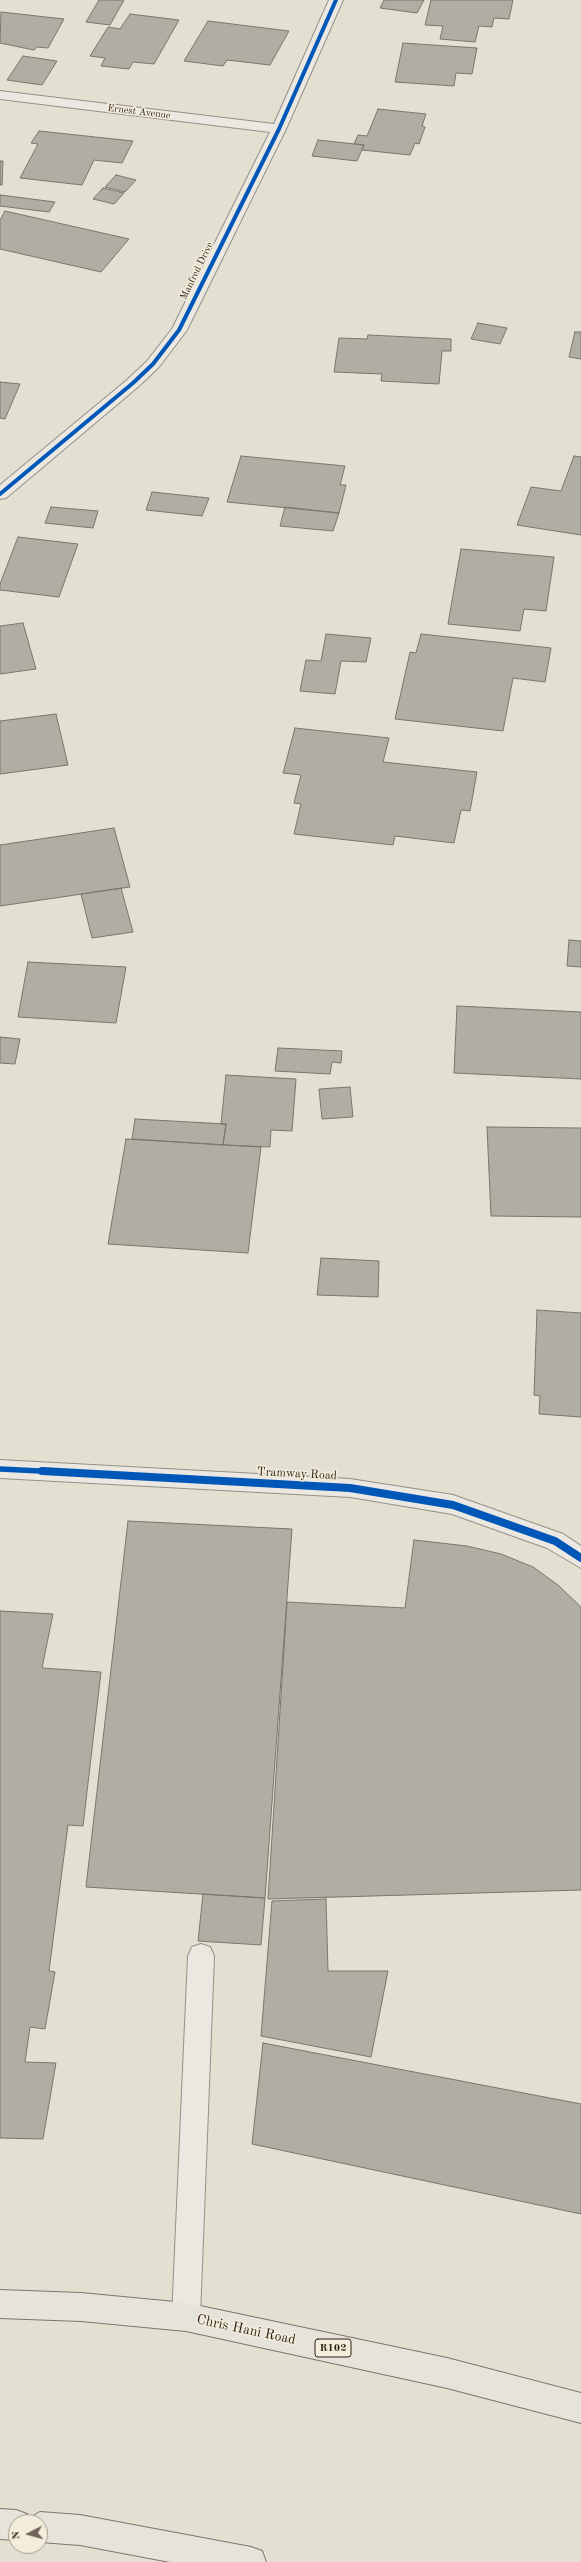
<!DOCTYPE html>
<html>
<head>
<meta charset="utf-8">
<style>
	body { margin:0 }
	#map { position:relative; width:581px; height:2562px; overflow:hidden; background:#e3e0d1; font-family:"Old Standard TT",serif }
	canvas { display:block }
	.north { position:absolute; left:8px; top:2514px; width:40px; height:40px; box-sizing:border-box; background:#f2eddc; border:1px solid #a49b8c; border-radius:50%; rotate:264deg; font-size:11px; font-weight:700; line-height:16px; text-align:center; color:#2f1f13 }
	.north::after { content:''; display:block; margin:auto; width:14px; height:18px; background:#6e6356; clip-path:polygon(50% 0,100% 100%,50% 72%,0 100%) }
</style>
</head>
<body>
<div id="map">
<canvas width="581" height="2562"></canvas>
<div class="north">N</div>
</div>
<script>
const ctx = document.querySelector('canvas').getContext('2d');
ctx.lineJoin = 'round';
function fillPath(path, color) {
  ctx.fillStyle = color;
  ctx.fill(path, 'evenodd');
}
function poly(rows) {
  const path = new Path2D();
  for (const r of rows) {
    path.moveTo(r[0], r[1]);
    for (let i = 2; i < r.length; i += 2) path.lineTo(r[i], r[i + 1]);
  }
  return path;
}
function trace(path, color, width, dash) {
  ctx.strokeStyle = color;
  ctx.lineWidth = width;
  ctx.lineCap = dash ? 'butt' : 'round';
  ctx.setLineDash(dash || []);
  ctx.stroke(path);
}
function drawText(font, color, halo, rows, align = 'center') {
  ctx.font = font + ' "Old Standard TT",serif';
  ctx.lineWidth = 3;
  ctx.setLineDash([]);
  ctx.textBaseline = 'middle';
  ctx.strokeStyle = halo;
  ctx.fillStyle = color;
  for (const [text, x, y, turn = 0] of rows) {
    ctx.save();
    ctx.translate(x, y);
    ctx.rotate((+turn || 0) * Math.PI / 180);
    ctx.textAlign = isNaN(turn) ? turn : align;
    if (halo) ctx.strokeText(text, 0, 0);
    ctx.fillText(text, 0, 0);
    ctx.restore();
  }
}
const building = poly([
	[99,0,124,0,110,25,86,22,99,0],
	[384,0,424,0,417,13,380,8,384,0],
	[431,0,513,0,509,19,494,18,492,27,479,26,475,42,440,39,443,26,425,25,431,0],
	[1,12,64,19,48,48,37,47,34,50,0,43,1,12],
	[130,14,179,20,154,64,133,62,129,69,101,66,105,58,90,56,108,27,120,29,130,14],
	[208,21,289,31,270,65,227,60,223,66,184,61,208,21],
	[403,43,477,48,472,74,456,73,454,86,395,82,403,43],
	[23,56,57,61,42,85,7,80,23,56],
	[378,109,426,114,422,126,425,127,419,144,415,143,410,155,362,150,364,145,354,144,358,135,367,136,378,109],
	[39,131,133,141,122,163,94,160,82,185,20,178,38,144,31,143,39,131],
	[318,140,364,145,357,161,312,156,318,140],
	[0,161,3,161,2,185,0,185,0,161],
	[116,175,136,180,125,192,105,187,116,175],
	[103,188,124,193,114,204,93,199,103,188],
	[0,195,55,202,49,212,0,206,0,195],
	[5,211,129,239,101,272,0,249,0,220,5,211],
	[478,323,507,328,500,344,471,339,478,323],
	[575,332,581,332,581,359,569,357,575,332],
	[368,335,451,339,451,351,442,351,439,384,381,381,382,374,334,372,339,338,367,339,368,335],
	[0,382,20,384,5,419,0,418,0,382],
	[241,456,345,466,340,485,346,485,339,513,227,502,241,456],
	[574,456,581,457,581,535,517,525,531,487,561,491,574,456],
	[152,492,209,498,202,516,146,510,152,492],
	[51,507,98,511,93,528,45,523,51,507],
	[285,507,339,513,333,531,280,526,285,507],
	[18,537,78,544,59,597,0,590,0,584,18,537],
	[461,549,554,557,546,611,524,609,520,631,448,624,461,549],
	[23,623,36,669,0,674,0,626,23,623],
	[326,634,371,638,366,662,341,661,335,694,300,691,306,660,321,661,326,634],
	[421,634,551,648,545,682,513,678,503,731,395,719,410,652,416,653,421,634],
	[56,714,68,765,0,774,0,721,56,714],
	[295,728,389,738,383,762,477,772,470,811,461,810,454,843,395,836,393,845,294,834,301,804,294,803,301,775,283,773,295,728],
	[114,828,130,887,0,906,0,845,114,828],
	[121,888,133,932,92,938,81,894,121,888],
	[569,940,581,941,581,967,567,966,569,940],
	[28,962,126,967,116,1023,18,1017,28,962],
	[457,1006,581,1012,581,1079,454,1073,457,1006],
	[0,1037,20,1039,15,1064,0,1063,0,1037],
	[278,1048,342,1051,341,1063,332,1062,330,1074,275,1071,278,1048],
	[226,1075,296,1079,292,1131,271,1130,270,1147,223,1145,226,1124,221,1124,226,1075],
	[350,1087,353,1117,322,1119,319,1089,350,1087],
	[135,1119,226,1124,223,1145,132,1139,135,1119],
	[487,1127,581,1128,581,1217,491,1216,487,1127],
	[126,1139,261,1147,248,1253,108,1244,126,1139],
	[321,1258,379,1261,378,1297,317,1295,321,1258],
	[537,1310,581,1313,581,1417,539,1414,540,1396,534,1395,537,1310],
	[128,1521,292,1529,265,1898,86,1887,128,1521],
	[414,1540,467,1546,501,1554,533,1567,558,1585,581,1607,581,1890,268,1899,287,1602,405,1608,414,1540],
	[0,1611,53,1614,42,1668,101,1672,83,1826,68,1825,49,1971,55,1972,45,2029,30,2027,25,2062,56,2063,43,2139,0,2138,0,1611],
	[203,1894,265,1898,261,1945,198,1941,203,1894],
	[326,1899,328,1971,388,1971,371,2057,261,2036,272,1901,326,1899],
	[263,2043,581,2104,581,2214,252,2144,263,2043]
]);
const lane = poly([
	[201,1944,210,1947,214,1956,200,2317,196,2327,186,2331,176,2327,172,2317,188,1956,192,1947,201,1944]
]);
const street = poly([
	[329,0,343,0,286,129,187,330,159,367,139,386,6,498,0,499,0,485,127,380,147,361,172,329,270,132,0,99,0,91,274,124,329,0],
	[0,1460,350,1479,453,1495,563,1534,581,1546,581,1568,547,1548,452,1514,350,1497,0,1478,0,1460]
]);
const primary = poly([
	[0,2290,81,2293,186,2303,447,2358,581,2393,581,2423,447,2388,186,2331,81,2321,0,2318,0,2290],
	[0,2509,16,2510,27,2514,28,2519,40,2512,80,2515,251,2547,262,2551,266,2562,170,2562,80,2545,40,2542,40,2522,16,2522,16,2540,0,2539,0,2509]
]);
const cyclewayFar2 = poly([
	[0,494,133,383,153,364,179,330,279,129,336,0]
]);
const cyclewayFar1 = poly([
	[0,1469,60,1472]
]);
const cycleway = poly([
	[42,1471,350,1488,453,1505,555,1541,581,1558]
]);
const farStreetnames = [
	["Ernest Avenue",139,112,7],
	["Manfred Drive",197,271,-64]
];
const shields = [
	[333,2348,36]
];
const shieldNames = [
	["R102",333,2348]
];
const streetNames = [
	["Tramway Road",297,1474,3]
];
const nearStreetnames = [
	["Chris Hani Road",246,2330,12]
];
fillPath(building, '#b0ada2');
trace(building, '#7b766d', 1);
trace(lane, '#949087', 2);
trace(street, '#949087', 2);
trace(primary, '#7b766d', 2);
fillPath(lane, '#eae8e0');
fillPath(street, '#eae8e0');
fillPath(primary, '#e6e3db');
trace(cyclewayFar2, '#0057b8', 4);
trace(cyclewayFar1, '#0057b8', 5.5);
trace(cycleway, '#0057b8', 8);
drawText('10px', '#2f1f13', '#f2eddc', farStreetnames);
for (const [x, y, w] of shields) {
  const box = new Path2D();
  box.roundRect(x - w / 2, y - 9, w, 18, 3);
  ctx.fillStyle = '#f2eddc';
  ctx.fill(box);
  trace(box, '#2f1f13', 1);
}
drawText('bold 11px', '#2f1f13', null, shieldNames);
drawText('12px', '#2f1f13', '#f2eddc', streetNames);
drawText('14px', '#2f1f13', '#f2eddc', nearStreetnames);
</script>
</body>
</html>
